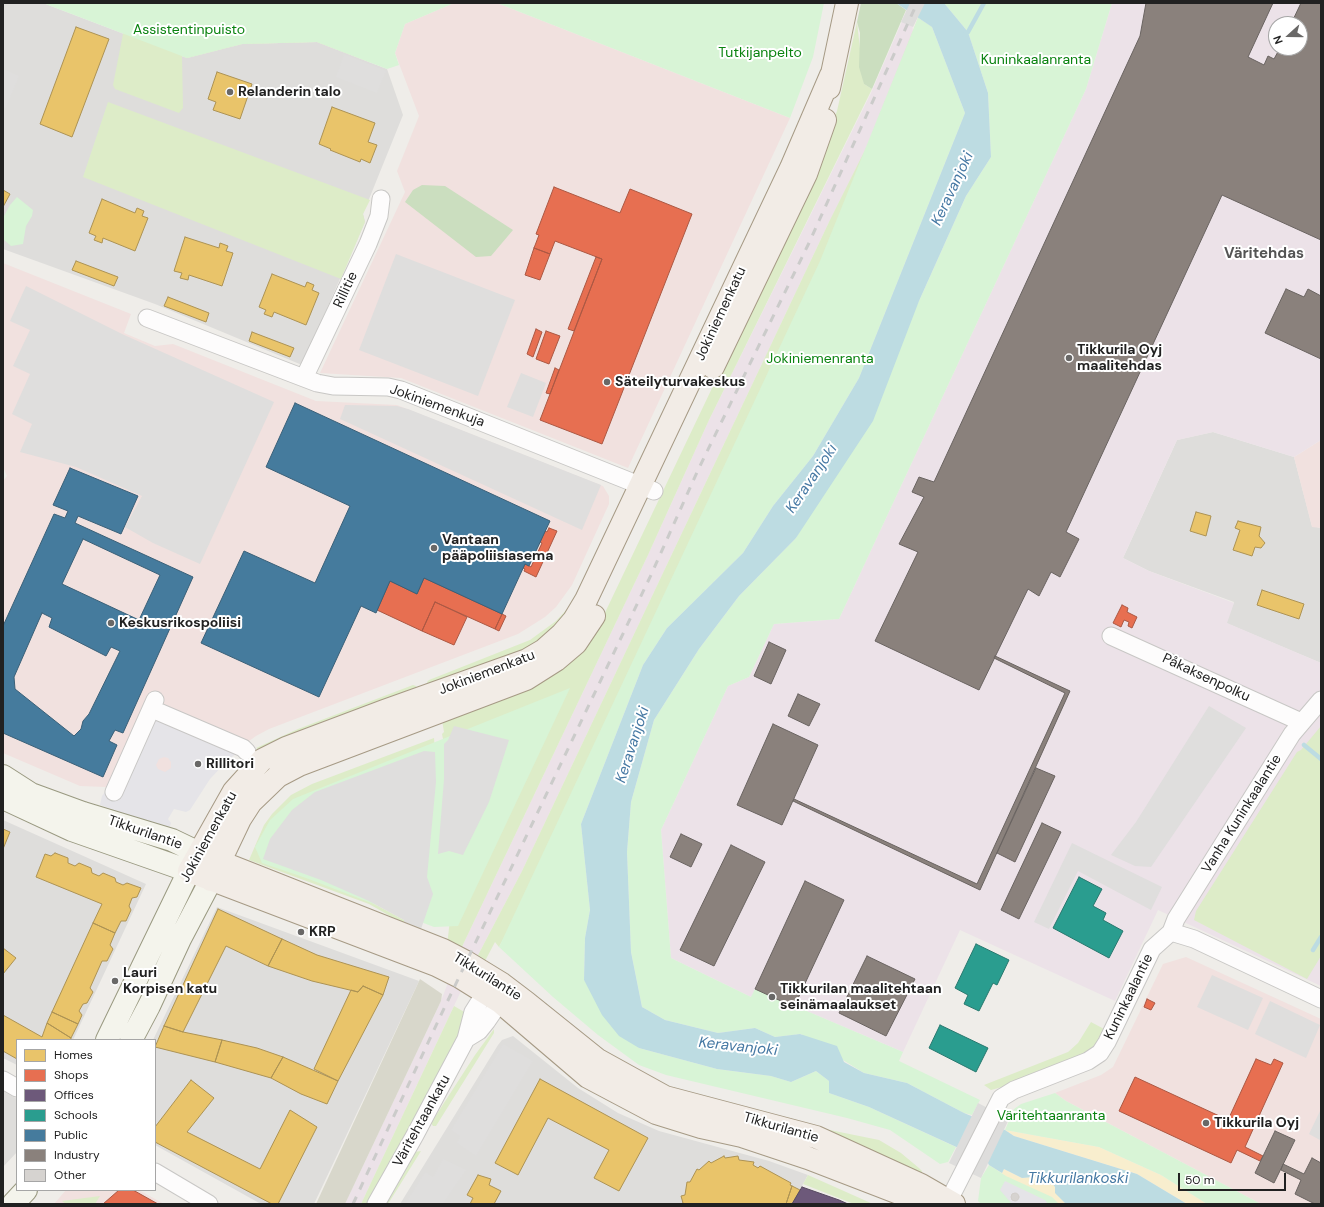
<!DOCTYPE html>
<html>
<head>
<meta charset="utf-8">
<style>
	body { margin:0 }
	#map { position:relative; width:1324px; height:1207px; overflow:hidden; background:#efede9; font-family:"DM Sans",sans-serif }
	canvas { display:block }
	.frame { position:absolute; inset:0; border:4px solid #212121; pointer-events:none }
	.legend { position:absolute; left:16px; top:1039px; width:140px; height:152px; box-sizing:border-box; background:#fff; border:1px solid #a6a6a6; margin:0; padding:5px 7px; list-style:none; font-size:12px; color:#212121 }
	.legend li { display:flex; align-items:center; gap:8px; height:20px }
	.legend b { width:20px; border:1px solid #a6a6a6 }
	.north { position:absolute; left:1268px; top:16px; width:40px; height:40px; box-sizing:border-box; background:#fff; border:1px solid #a6a6a6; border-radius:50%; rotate:249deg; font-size:11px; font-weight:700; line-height:16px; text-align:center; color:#212121 }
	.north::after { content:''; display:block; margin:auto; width:14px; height:18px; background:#696867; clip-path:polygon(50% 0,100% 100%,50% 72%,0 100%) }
	.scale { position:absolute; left:1178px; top:1173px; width:108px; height:18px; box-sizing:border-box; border:2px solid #212121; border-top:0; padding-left:5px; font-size:12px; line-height:14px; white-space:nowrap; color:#212121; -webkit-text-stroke:3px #fff; paint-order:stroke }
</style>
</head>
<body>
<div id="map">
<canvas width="1324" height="1207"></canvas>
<div class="frame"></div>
<ul class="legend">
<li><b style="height:11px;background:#e9c46a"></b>Homes</li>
<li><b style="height:11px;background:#e76f51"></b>Shops</li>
<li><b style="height:11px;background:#6d597a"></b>Offices</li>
<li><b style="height:11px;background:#2a9d8f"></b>Schools</li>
<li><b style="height:11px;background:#457b9d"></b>Public</li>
<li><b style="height:11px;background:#8a817c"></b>Industry</li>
<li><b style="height:11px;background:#d6d3d0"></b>Other</li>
</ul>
<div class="north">N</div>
<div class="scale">50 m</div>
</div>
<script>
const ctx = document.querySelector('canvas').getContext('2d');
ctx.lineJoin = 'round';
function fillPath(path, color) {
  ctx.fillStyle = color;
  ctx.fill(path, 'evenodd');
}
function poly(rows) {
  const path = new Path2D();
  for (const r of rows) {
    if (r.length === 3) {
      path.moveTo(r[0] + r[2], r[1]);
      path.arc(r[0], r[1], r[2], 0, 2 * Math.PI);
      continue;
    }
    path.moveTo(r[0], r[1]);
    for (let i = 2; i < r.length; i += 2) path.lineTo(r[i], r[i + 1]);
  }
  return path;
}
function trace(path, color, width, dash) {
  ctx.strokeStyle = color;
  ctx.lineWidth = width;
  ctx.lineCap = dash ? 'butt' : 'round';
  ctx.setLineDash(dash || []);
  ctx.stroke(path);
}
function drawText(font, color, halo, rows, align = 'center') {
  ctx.font = font + ' "DM Sans",sans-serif';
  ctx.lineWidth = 4;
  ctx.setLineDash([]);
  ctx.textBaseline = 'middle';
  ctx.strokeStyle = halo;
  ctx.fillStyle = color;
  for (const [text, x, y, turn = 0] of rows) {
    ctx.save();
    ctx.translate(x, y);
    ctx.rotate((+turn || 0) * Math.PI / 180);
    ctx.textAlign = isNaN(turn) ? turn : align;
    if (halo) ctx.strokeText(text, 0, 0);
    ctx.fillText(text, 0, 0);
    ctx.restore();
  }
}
const residential = poly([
	[3,3,43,3,187,58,242,44,317,42,387,69,403,115,363,214,365,222,302,365,155,304,3,249],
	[1213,432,1294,457,1312,526,1321,528,1321,663,1226,623,1234,602,1149,571,1123,558,1177,440],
	[3,820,146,884,73,1040,17,1040,17,1065,3,1058],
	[217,907,419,981,314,1204,261,1204,155,1145,155,1040,153,1040],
	[513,1036,578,1088,618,1113,659,1131,769,1161,808,1175,792,1204,400,1204,498,1045,502,1040],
	[3,1091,17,1099,17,1152,3,1167]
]);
const commercial = poly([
	[454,3,497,3,790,118,628,468,401,378,320,373,405,192,397,171,419,116,395,53,405,24],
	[3,263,131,314,124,333,155,346,173,344,316,401,397,405,603,486,609,496,609,504,572,585,556,607,545,617,518,634,269,729,256,736,224,759,185,807,110,780,106,787,80,786,3,753,3,481,7,476,3,467],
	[1321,440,1321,528,1312,527,1294,457],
	[1186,957,1321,1019,1321,1204,1261,1204,1066,1101,1055,1093,1101,1075,1113,1067,1163,964],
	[66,1190,139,1190,164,1204,54,1204]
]);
const industrial = poly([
	[910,3,913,32,867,146,829,222,522,871,476,959,361,1204,345,1204,441,1001,460,951,648,555,709,420,871,93],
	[1112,3,1321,3,1321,440,1294,457,1213,432,1177,440,1123,558,1149,571,1234,603,1227,623,1321,663,1321,986,1158,910,1115,1001,960,930,903,1052,755,989,751,997,671,958,661,830,728,686,749,677,774,624,839,619,1086,89],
	[1276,24,1300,24,1300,48,1276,48]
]);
const construction = poly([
	[420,979,442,994,441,1001,345,1204,316,1204]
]);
const grass = poly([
	[127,3,232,3,372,63,317,42,242,44,187,58,182,56,183,108,179,113,115,89,113,85,123,34],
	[918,18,932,27,567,826,499,947,495,942,485,961,476,959,522,871,829,222,867,146],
	[857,22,864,84,872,89,709,420,648,555,460,951,447,946,450,919,448,740,444,744,442,734,444,732,442,720,601,621,807,189,837,111],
	[108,102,370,200,363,214,365,222,341,279,83,177],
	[617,511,572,612,530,648,429,687,427,682,429,680,530,640,556,621,569,607,577,592],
	[413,685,416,686,418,691,262,751,256,748,298,729],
	[1321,726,1321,956,1307,979,1194,920,1196,911,1297,752,1301,750],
	[434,738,435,752,369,901,404,920,404,924,369,904,249,860,264,825,272,814,291,795,312,784],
	[454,1006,466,1013,459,1033,431,1089,368,1204,361,1204],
	[1091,1022,1104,1029,1095,1046,1082,1057,1002,1087,991,1090,984,1085,1068,1052,1078,1043],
	[494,1029,494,1033,436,1126,433,1126,431,1123,475,1055],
	[820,1128,879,1140,901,1153,919,1168,922,1171,921,1175],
	[421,1151,388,1204,386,1204,414,1152],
	[808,1175,873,1204,854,1204,803,1184],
	[100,1196,95,1204,66,1204,62,1201]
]);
const forest = poly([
	[861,3,896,3,906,10,872,89,864,84,859,67,860,33,857,22],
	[422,185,445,186,513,230,491,256,476,257,405,202,413,190]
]);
const sand = poly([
	[1005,1130,1099,1147,1161,1175,1207,1204,1187,1204,1137,1174,1014,1136],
	[989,1165,1002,1173,1004,1169,1022,1178,1043,1176,1049,1178,1055,1187,1056,1193,1066,1204,1048,1204]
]);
const park = poly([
	[43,3,454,3,405,24,395,53,399,65,387,69,317,42,242,44,187,58],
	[497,3,824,3,813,57,790,118],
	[944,3,1112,3,1086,89,839,619,774,624,749,677,728,686,661,830,671,958,751,997,755,989,903,1052,899,1061,980,1100,972,1115,964,1113,907,1083,864,1073,801,1034,775,1037,755,1028,718,1033,665,1020,642,1007,631,952,627,852,631,802,654,720,699,649,739,596,796,538,919,301,966,196,991,157,988,93,968,32],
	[918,18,932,27,965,113,859,378,813,456,773,506,743,553,667,628,643,665,581,824,590,910,585,938,584,980,639,1048,717,1069,771,1076,791,1082,816,1071,829,1081,829,1093,869,1107,956,1147,948,1162,940,1164,890,1130,847,1118,666,1075,639,1065,598,1035,553,997,499,947,820,261],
	[17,197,33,210,32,216,26,226,23,244,11,246,3,239,3,218,10,205],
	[570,688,458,926,434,927,306,878,262,863,255,847,270,820,293,799],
	[1055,1093,1066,1101,1261,1204,1207,1204,1161,1175,1099,1147,1005,1130,1014,1109,1021,1104],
	[989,1165,1006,1176,1052,1197,1059,1204,981,1204,978,1201,981,1178]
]);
const parking = poly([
	[344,54,386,71,377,93,336,77],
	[3,69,19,76,6,108,3,107],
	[396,254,515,300,478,396,359,350],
	[26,286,122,334,274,402,200,564,153,543,125,527,142,496,76,467,20,452,32,424,12,414,30,374,13,366,30,330,10,321],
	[521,373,546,383,533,417,507,407],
	[345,405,397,406,408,409,601,485,582,530,340,419],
	[1209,706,1246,728,1151,867,1135,866,1111,855,1136,822],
	[454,726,509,740,489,802,463,855,449,851,438,854,444,779,444,744,448,740],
	[424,751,435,752,436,782,427,877,433,894,420,932,404,924,404,920,369,901,321,880,263,859,270,839,292,810,315,792],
	[1072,843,1162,887,1151,910,1078,871,1049,929,1034,922],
	[1212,975,1263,998,1248,1030,1197,1007],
	[1270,1001,1320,1025,1306,1058,1255,1034],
	[503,1044,533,1061,476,1156,457,1143,460,1136,451,1130],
	[1321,1109,1321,1137,1320,1140,1309,1134],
	[443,1159,466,1170,443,1204,405,1204,425,1172,433,1177]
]);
const plaza = poly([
	[150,698,206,724,243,748,227,761,210,779,190,810,186,812,174,809,168,819,171,823,169,829,100,805,102,796,107,789],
	[164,757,168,758,171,762,171,768,165,772,158,769,156,765,159,759],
	[1005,1181,1045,1200,1048,1204,1012,1204,1000,1190]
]);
const water = poly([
	[896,3,944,3,968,32,988,93,991,157,966,196,919,301,873,421,796,538,739,596,699,649,654,720,631,802,627,852,631,952,642,1007,665,1020,718,1033,755,1028,775,1037,800,1034,837,1046,844,1062,864,1073,907,1083,964,1113,1005,1130,1014,1136,1137,1174,1187,1204,1066,1204,1055,1193,1055,1187,1049,1178,1043,1176,1022,1178,1004,1169,1002,1173,989,1165,987,1161,869,1107,829,1093,829,1081,816,1071,791,1082,771,1076,717,1069,639,1048,619,1036,602,1015,584,980,585,938,590,910,581,824,643,665,667,628,743,553,773,506,813,456,859,378,965,113,932,27]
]);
const pier = poly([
	[910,3,925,3,913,27,901,22],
	[978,1103,1009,1119,981,1178,949,1163]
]);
const homes = poly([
	[76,27,109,39,72,137,40,124,76,27],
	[217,72,252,84,240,119,213,110,216,102,208,99,217,72],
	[332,107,375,123,368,142,377,145,370,163,361,159,360,162,330,150,331,149,319,144,332,107],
	[3,190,10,194,3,207,3,190],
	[102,199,135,213,137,208,144,211,142,216,148,218,135,251,103,238,102,243,94,240,96,236,89,233,102,199],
	[185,237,219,248,220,243,228,246,226,251,233,253,222,286,189,275,188,280,180,278,182,273,174,271,185,237],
	[76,261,118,277,114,286,72,270,76,261],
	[272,274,305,287,307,282,314,285,312,290,319,293,306,325,274,312,272,317,264,314,266,310,259,307,272,274],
	[168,297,209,313,206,322,164,306,168,297],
	[252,332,294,348,290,357,249,341,252,332],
	[1196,512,1211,516,1206,536,1190,531,1196,512],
	[1238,521,1261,527,1259,536,1265,543,1261,548,1255,547,1252,556,1233,550,1240,530,1235,528,1238,521],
	[1262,590,1304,604,1299,619,1257,605,1262,590],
	[3,829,10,832,3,849,3,829],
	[55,853,68,858,68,863,75,866,79,863,91,868,92,873,99,876,103,873,115,878,116,882,123,885,127,883,141,888,137,897,132,898,129,906,131,910,126,921,121,921,115,933,93,923,102,904,36,877,45,854,51,856,55,853],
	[218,909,282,939,268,966,226,946,183,1032,164,1026,218,909],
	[93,923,115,933,110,945,113,949,107,961,102,961,90,988,93,992,87,1003,83,1004,79,1011,82,1015,78,1024,52,1012,93,923],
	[282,939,317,955,389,977,383,995,363,986,358,992,312,981,268,966,282,939],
	[3,948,16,958,3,974,3,948],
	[363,986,383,995,338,1081,314,1069,351,990,358,992,363,986],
	[52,1012,78,1024,71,1038,47,1023,52,1012],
	[3,1015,42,1037,47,1023,71,1038,71,1040,17,1040,17,1059,3,1051,3,1015],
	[164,1026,183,1032,222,1040,215,1062,155,1047,164,1026],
	[222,1040,257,1048,283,1057,271,1078,215,1062,222,1040],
	[283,1057,338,1081,327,1104,301,1094,271,1078,283,1057],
	[540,1079,648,1138,619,1191,594,1178,609,1150,548,1118,518,1175,495,1163,540,1079],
	[191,1080,214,1098,187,1132,260,1169,290,1110,317,1127,278,1204,272,1204,155,1142,155,1127,191,1080],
	[724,1156,725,1158,738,1156,739,1160,754,1162,753,1165,758,1168,760,1166,791,1183,790,1185,792,1186,786,1204,680,1204,683,1203,681,1196,685,1195,687,1182,690,1182,697,1169,699,1170,709,1161,711,1163,724,1156],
	[478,1175,491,1179,489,1185,501,1191,494,1204,470,1204,473,1198,467,1195,478,1175],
	[792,1186,800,1190,792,1204,786,1204,792,1186]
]);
const shops = poly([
	[554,187,620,213,630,189,692,214,602,444,540,420,602,259,555,241,550,254,534,248,539,235,536,234,554,187],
	[534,248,550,254,540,280,525,275,534,248],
	[596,257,602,259,574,331,568,329,596,257],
	[536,329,542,332,533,357,527,354,536,329],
	[546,331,560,336,549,364,536,359,546,331],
	[555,368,559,370,550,394,546,393,555,368],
	[549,528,557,531,536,577,524,571,525,569,523,568,525,564,531,567,542,543,540,542,545,531,547,532,549,528],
	[424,578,502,614,495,629,435,602,422,631,377,610,390,581,417,594,424,578],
	[435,602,467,617,454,645,422,631,435,602],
	[1122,605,1128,608,1127,612,1137,617,1132,628,1128,626,1129,622,1124,620,1121,627,1113,623,1122,605],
	[502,614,506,616,499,631,495,629,502,614],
	[1147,999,1155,1003,1151,1010,1144,1007,1147,999],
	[1256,1059,1271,1065,1274,1059,1283,1063,1245,1147,1263,1156,1260,1161,1237,1150,1231,1163,1119,1111,1135,1077,1228,1120,1256,1059],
	[119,1190,133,1190,158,1204,103,1204,119,1190]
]);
const offices = poly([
	[802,1187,839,1200,848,1204,792,1204,802,1187]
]);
const schools = poly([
	[1079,877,1102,889,1093,906,1106,913,1103,920,1123,931,1109,958,1053,928,1079,877],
	[976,944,1009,960,997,985,993,983,979,1011,964,1004,968,995,955,988,976,944],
	[940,1025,988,1048,976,1072,929,1048,940,1025]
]);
const public = poly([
	[295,403,550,521,529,566,525,564,502,614,424,578,417,594,390,581,376,613,361,606,319,697,201,643,244,551,315,583,350,506,266,467,295,403],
	[70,468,138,496,121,534,78,516,75,523,193,577,123,733,115,730,109,741,117,745,103,777,3,733,3,626,54,514,65,518,68,511,53,505,70,468],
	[83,539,160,575,139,620,62,584,83,539],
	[42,613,52,618,49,627,106,656,111,647,120,651,89,714,83,721,81,729,74,736,15,689,14,677,42,613]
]);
const industry = poly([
	[1146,3,1273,3,1248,57,1264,65,1268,56,1274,59,1280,48,1300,48,1300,24,1291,24,1301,3,1321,3,1321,240,1222,195,1066,532,1079,539,1060,577,1051,572,1039,596,1028,589,979,690,875,641,918,552,899,544,924,497,912,492,919,477,934,482,1140,36,1146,3],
	[1286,289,1304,297,1308,289,1321,296,1321,359,1265,333,1286,289],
	[769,642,786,650,771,684,754,676,769,642],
	[995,656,1070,691,980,890,793,801,794,799,977,884,1065,693,994,658,995,656],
	[798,694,820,704,809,726,788,716,798,694],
	[773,724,818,745,782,825,737,805,773,724],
	[1036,768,1055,776,1015,862,997,853,1036,768],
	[1042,823,1061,832,1019,919,1001,910,1042,823],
	[681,834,702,844,691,867,670,857,681,834],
	[731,845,765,862,714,966,680,950,731,845],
	[805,881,844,900,794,1007,755,989,805,881],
	[867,956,915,979,886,1036,839,1013,867,956],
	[1275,1131,1295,1140,1274,1183,1255,1173,1275,1131],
	[1312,1158,1321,1163,1321,1204,1315,1204,1295,1194,1301,1180,1281,1170,1283,1164,1304,1174,1312,1158]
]);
const stream = poly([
	[964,35,968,32,984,3],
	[1304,745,1321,759],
	[1313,950,1321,937]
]);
const building = poly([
	[1015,1197,4]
]);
const street = poly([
	[147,318,317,383,333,386,388,387,401,390,654,491],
	[304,378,368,244,379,216,381,199],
	[1111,636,1301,722],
	[152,709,243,748,247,752],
	[114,792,155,700],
	[1171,932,1194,939,1321,999],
	[466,1039,479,1031,487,1021,500,1002,501,991],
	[3,1080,17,1088],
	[155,1172,209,1204],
	[376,1204,415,1135,466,1039,473,1012,485,993,496,987],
	[947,1204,1001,1098,1014,1090,1088,1061,1100,1053,1107,1042,1152,949,1171,932,1176,919,1292,734,1321,700]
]);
const secondary = poly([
	[3,776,31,794,83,813,172,840,199,853],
	[3,798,72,830,189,871,107,1040],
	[131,1040,149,1006,180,939,211,880],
	[13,1204,26,1190]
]);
const primary = poly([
	[831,75,791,168,586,600,574,620,562,634,544,650,527,660,384,711,286,748,262,760,234,791,189,871,436,965,460,977,500,1002,588,1077,656,1113,701,1127,742,1136,808,1158,904,1195,919,1204],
	[829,88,847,3],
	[713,367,806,174,825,120],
	[205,856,443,950,466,962,502,984,527,1003,598,1060,665,1097,816,1137,921,1185,954,1204],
	[211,880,240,819,251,802,278,776,299,765,526,679,556,660,576,643,594,616]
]);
const rail = poly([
	[353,1204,440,1017,651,575,698,470,809,243,917,3]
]);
const markers = [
	[230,92,4,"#696867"],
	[1069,358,4,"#696867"],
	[607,382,4,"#696867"],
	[434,548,4,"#696867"],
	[111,623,4,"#696867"],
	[198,764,4,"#696867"],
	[301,932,4,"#696867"],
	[115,981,4,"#696867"],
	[772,997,4,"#696867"],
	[1206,1123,4,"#696867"]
];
const parkNames = [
	["Assistentinpuisto",189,30],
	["Tutkijanpelto",760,53],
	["Kuninkaalanranta",1036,60],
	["Jokiniemenranta",820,359],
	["Väritehtaanranta",1051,1116]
];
const poiNames = [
	["Relanderin talo",238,92],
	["Tikkurila Oyj",1077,350],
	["maalitehdas",1077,366],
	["Säteilyturvakeskus",615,382],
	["Vantaan",442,540],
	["pääpoliisiasema",442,556],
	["Keskusrikospoliisi",119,623],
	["Rillitori",206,764],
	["KRP",309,932],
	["Lauri",123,973],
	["Korpisen katu",123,989],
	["Tikkurilan maalitehtaan",780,989],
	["seinämaalaukset",780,1005],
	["Tikkurila Oyj",1214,1123]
];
const streetNames = [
	["Rillitie",346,290,-65],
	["Jokiniemenkatu",721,314,-65],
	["Jokiniemenkuja",437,406,20],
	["Jokiniemenkatu",487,673,-21],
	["Påkaksenpolku",1206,678,25],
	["Vanha Kuninkaalantie",1242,814,-58],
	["Tikkurilantie",145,833,19],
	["Jokiniemenkatu",209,837,-61],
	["Tikkurilantie",487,977,32],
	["Kuninkaalantie",1129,997,-64],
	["Väritehtaankatu",422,1121,-61],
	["Tikkurilantie",781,1128,16]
];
const waterNames = [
	["Keravanjoki",953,189,-65],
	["Keravanjoki",812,479,-56],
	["Keravanjoki",633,745,-72],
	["Keravanjoki",738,1047,6],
	["Tikkurilankoski",1078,1179]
];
const neighbourhoodNames = [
	["Väritehdas",1264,254]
];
fillPath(residential, '#dedddb');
fillPath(commercial, '#f1e1df');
fillPath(industrial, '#ece2e8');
fillPath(construction, '#d8d7cb');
fillPath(grass, '#ddecc8');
fillPath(forest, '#cbdebf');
fillPath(sand, '#f8eece');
fillPath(park, '#d8f4d6');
fillPath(parking, '#dfdedd');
fillPath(plaza, '#e5e4e8');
fillPath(water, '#bddce2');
fillPath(pier, '#dedddc');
fillPath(homes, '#e9c46a');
trace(homes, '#ad9354', 1);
fillPath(shops, '#e76f51');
trace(shops, '#ac5843', 1);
fillPath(offices, '#6d597a');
trace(offices, '#56485f', 1);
fillPath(schools, '#2a9d8f');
trace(schools, '#27786e', 1);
fillPath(public, '#457b9d');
trace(public, '#3a6078', 1);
fillPath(industry, '#8a817c');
trace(industry, '#6a6461', 1);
trace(stream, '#bddce2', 4.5);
fillPath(building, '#d6d3d0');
trace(building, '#d2ceca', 1);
trace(street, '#c8c7c5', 19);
trace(secondary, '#999980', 24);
trace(primary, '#a69a85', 24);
trace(street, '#fdfcfc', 17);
trace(secondary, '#f4f4ec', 22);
trace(primary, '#f2ece6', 22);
trace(rail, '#cbcbca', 3, [8, 8]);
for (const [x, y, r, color] of markers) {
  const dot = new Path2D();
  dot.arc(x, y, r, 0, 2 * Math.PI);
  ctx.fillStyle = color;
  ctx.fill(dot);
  trace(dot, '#fff', 1.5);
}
drawText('14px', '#0a8310', '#fff', parkNames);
drawText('bold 14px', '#212121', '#fff', poiNames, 'left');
drawText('14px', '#212121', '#fff', streetNames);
drawText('italic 15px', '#4578a3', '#fff', waterNames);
drawText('bold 15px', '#545454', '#fff', neighbourhoodNames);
</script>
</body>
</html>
